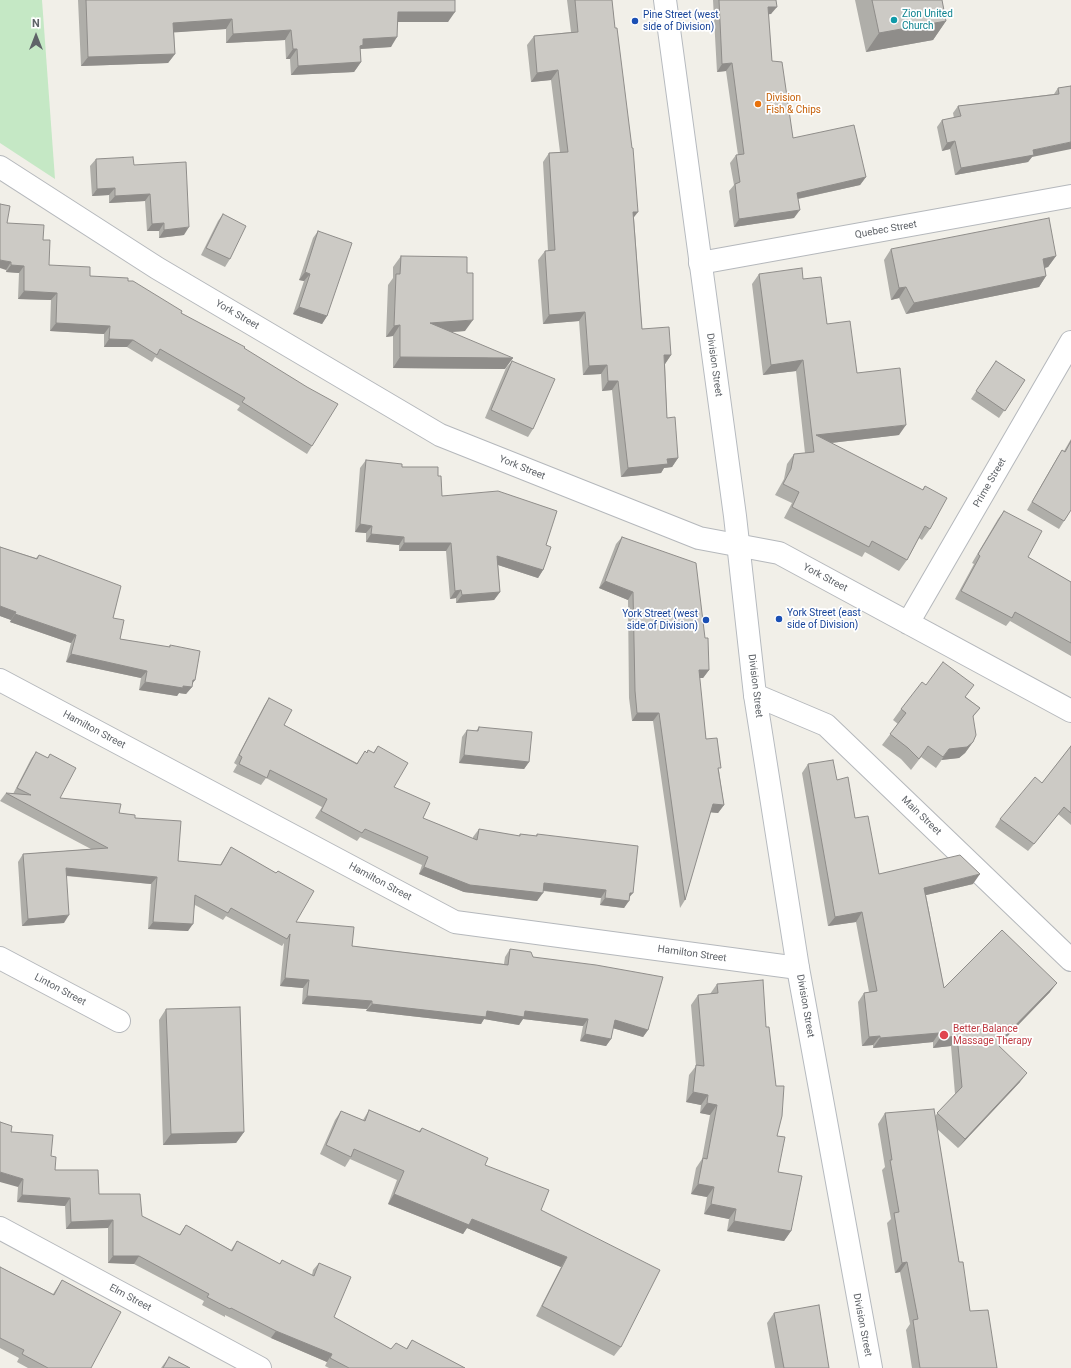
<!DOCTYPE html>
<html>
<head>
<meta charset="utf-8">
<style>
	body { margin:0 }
	#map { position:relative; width:1071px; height:1368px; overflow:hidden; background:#f1efe8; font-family:Roboto,sans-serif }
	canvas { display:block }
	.north { position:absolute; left:16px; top:16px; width:40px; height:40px; -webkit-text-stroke:3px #fff; paint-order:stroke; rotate:0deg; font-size:11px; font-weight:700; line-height:16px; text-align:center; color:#5f6368 }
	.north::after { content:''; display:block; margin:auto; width:14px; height:18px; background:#5f6368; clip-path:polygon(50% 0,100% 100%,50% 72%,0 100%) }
</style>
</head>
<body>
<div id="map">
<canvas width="1071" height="1368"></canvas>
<div class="north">N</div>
</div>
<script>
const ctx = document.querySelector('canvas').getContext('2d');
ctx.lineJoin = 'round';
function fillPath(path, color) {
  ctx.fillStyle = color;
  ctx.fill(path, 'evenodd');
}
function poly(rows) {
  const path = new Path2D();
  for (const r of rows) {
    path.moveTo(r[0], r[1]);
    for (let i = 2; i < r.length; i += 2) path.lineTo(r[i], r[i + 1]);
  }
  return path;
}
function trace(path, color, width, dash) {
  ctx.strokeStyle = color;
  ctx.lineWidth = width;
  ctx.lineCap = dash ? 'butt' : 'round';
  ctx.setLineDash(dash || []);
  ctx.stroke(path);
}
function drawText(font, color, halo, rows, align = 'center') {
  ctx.font = font + ' Roboto,sans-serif';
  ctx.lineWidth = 3.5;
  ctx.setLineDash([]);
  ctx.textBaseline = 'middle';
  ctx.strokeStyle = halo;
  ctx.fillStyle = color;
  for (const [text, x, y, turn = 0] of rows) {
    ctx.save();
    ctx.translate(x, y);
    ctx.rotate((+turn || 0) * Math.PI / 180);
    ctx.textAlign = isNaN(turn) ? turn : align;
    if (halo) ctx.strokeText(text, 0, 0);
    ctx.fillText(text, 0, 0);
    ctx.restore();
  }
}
const green = poly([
	[0,0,42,0,55,179,0,143]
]);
const minor = poly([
	[0,167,157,268,440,435,699,538,779,553,1071,711],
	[700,263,1071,196],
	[908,623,1071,342],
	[0,680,455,922,798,968],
	[755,695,826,725,1071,960],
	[0,958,119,1021],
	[0,1228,260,1368]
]);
const secondary = poly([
	[665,0,735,516,755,695,798,968,871,1368]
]);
const wall = poly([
	[78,0,457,0,455,0,448,22,398,22,391,47,360,49,360,50,361,62,354,72,291,75,290,59,286,59,285,40,226,43,226,29,174,32,175,54,168,63,81,66],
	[567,0,612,0,634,218,642,329,671,355,665,364,667,418,678,458,672,467,664,468,661,473,621,477,612,390,602,391,601,374,583,375,579,321,543,324,538,260,545,251,548,251,543,162,549,153,560,152,551,80,531,82,527,45,534,36,571,32],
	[713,0,776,0,771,14,768,14,772,61,793,138,866,177,860,185,798,199,794,218,734,227,729,191,734,185,730,163,736,155,738,155,726,71,717,72],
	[855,0,942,0,946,21,933,40,866,52],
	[1071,86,1032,157,1028,162,955,175,950,149,942,151,937,127,942,120,954,118,953,113,958,106,1054,94,1058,88],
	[96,159,134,165,184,235,159,238,159,231,147,231,145,201,109,203,109,195,92,196,90,166],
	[223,214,230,259,225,267,201,255,218,221],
	[7,223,43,240,49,265,90,276,128,281,181,313,244,348,312,446,307,454,237,410,240,406,155,357,152,362,127,347,104,347,104,334,50,331,51,300,18,299,19,273,6,272],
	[318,231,327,316,322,324,293,314,304,281,299,280,313,238],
	[891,249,1056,256,1048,267,1045,268,1046,276,1039,287,906,314,899,298,891,300,884,260],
	[401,256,465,331,451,332,505,369,393,368,393,336,386,337,388,285,393,278,393,267],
	[759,274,803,279,827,324,857,373,899,435,831,443,922,490,925,486,930,529,922,540,919,538,907,560,899,571,865,552,862,557,784,518,792,503,775,495,784,479,787,464,794,454,805,453,796,371,763,375,752,284],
	[512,361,533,429,528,437,485,418,506,368],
	[996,361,1025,380,999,418,971,399],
	[1071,439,1071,510,1059,529,1027,510,1057,458,1062,450,1064,451],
	[366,460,402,467,438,476,442,496,546,545,543,570,538,578,498,565,500,592,494,600,456,603,456,598,450,599,446,551,399,551,399,545,366,542,366,533,355,532,360,468],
	[1004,511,1028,557,1071,582,1071,656,1010,621,1006,626,955,599,974,564,972,563,998,519],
	[622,537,709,670,703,678,699,678,706,739,719,771,724,805,718,813,710,812,685,900,680,908,653,721,632,721,629,698,628,600,599,588,616,544],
	[0,547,36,558,39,555,113,618,120,639,169,647,170,645,195,680,192,684,192,687,186,694,179,693,177,696,139,690,141,678,66,662,71,643,10,622,11,620,0,616],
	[926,685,966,697,980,708,973,717,973,742,965,753,959,758,941,760,936,768,921,757,911,770,901,759,882,745,898,724,893,720,901,709],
	[269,698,284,725,357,763,365,751,367,753,373,753,378,746,394,787,423,818,473,839,473,837,479,829,519,836,520,834,536,836,537,834,630,897,624,908,600,905,601,898,543,891,537,901,464,892,419,874,422,865,360,837,357,841,315,818,322,807,266,778,261,785,233,772,237,765,234,763,264,706],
	[479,727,529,762,524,769,459,763,462,737,467,730,476,731],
	[1071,746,1071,825,1058,814,1028,851,995,827,1000,819,1042,783],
	[36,752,48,758,50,754,60,798,135,818,178,861,220,865,231,847,276,873,278,871,296,922,352,946,504,964,505,957,510,949,533,957,648,1030,643,1037,613,1028,611,1039,606,1046,580,1041,583,1026,523,1019,519,1025,484,1019,481,1024,366,1011,367,1009,302,1004,303,988,280,986,284,943,282,946,226,916,223,920,195,905,188,931,148,929,151,884,66,876,64,923,22,926,18,862,23,854,91,849,0,801,6,793,13,794,31,759],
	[808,764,837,780,855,818,879,874,973,884,926,895,944,988,1050,992,999,1045,1020,1082,958,1148,937,1129,959,1262,970,1311,997,1368,912,1368,906,1330,910,1324,900,1272,895,1273,887,1223,891,1219,882,1170,885,1167,878,1124,885,1113,935,1116,955,1094,951,1046,933,1048,933,1042,873,1048,873,1045,862,1046,858,1002,864,993,869,992,856,922,828,926,802,773],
	[717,984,766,1027,777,1136,778,1172,791,1231,784,1241,727,1231,729,1219,704,1214,707,1197,691,1194,696,1168,702,1159,710,1115,700,1113,701,1105,686,1102,689,1075,696,1066,691,1005,698,995,710,994],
	[166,1009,244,1132,236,1143,163,1145,159,1020],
	[369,1110,419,1131,422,1128,485,1165,541,1210,621,1347,614,1356,536,1316,561,1267,467,1228,463,1234,388,1204,397,1180,350,1159,345,1167,320,1154,335,1120,341,1111,363,1120],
	[11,1132,51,1156,55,1170,99,1194,179,1235,186,1225,231,1250,237,1241,280,1264,282,1260,312,1275,313,1270,319,1263,334,1317,391,1349,406,1349,412,1340,465,1368,329,1368,325,1366,327,1362,271,1338,225,1315,225,1317,202,1305,204,1301,134,1264,108,1263,108,1228,66,1229,65,1206,17,1202,18,1187],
	[0,1267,53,1294,62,1280,91,1368,28,1368,17,1362,19,1358,0,1348],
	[774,1313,829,1368,775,1368,767,1323],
	[169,1357,190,1368,161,1368]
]);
const shadedWall = poly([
	[768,7,777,7,771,14,762,15],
	[398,12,455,12,448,22,391,22],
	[232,19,226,29,166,33,173,23],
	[946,21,933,40,866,52,879,33],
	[291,30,285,40,226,43,233,34],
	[397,37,391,47,360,49,356,55,353,55,363,39],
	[293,49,297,49,290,59,286,59],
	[175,54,168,63,81,66,88,57],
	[361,62,354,72,291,75,298,66],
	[732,63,726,71,717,72,722,64],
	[558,70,551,80,531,82,537,73],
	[955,141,950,149,942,151,947,143],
	[1071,142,1071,149,1032,157,1028,162,955,175,961,168,1033,150],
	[866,177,860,185,792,200,797,193],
	[115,188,109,195,92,196,97,189],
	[150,194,145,201,109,203,115,196],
	[800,210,794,218,734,227,739,219],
	[633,212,638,212,631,221],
	[164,223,159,231,147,231,152,224],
	[189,227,184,235,159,238,164,230],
	[1056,256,1048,267,1035,270,1043,259],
	[0,260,11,262,6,270,0,268],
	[11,265,24,266,19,273,6,272],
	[305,272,310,274,304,281,299,280],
	[1046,276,1039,287,906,314,914,303],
	[906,287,899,298,891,300,899,288],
	[24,291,57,293,51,300,18,299],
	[299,307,327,316,322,324,293,314],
	[585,312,579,321,543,324,549,315],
	[473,320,465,331,422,334,430,323],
	[56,323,110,326,104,334,50,331],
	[400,325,393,336,386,337,394,326],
	[109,339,133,340,127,347,104,347],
	[664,355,671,355,665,364],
	[400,357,513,358,505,369,393,368],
	[803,360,796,371,763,375,771,365],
	[607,365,601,374,583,375,589,366],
	[608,381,618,381,612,390,602,391],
	[906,425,899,435,813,445,816,435],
	[678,458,672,467,664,468,661,473,621,477,628,468,667,459],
	[360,524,372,526,366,533,355,532],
	[371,534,404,537,399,545,366,542],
	[404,543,451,543,446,551,399,551],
	[497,556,543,570,538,578,492,563],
	[605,581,633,592,628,600,599,588],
	[461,590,456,598,450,599,455,591],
	[500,592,494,600,456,603,462,595],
	[0,606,16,612,11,620,0,616],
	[15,614,76,635,71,643,10,622],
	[71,654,147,671,141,678,66,662],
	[699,670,709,670,703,678,693,678],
	[193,680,195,680,190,686,192,687,186,694,179,693,177,696,139,690,145,682,183,686],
	[637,713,659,713,653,721,632,721],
	[973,742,965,753,959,758,941,760,936,768,949,749],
	[464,755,529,762,524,769,459,763],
	[713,804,724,805,718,813,707,812],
	[1064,807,1058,814,1028,851,1034,844],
	[424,867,543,893,537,901,464,892,419,874],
	[66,868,157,877,151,884,60,875],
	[980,874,973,884,918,897,924,888],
	[544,883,606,890,601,898,539,890],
	[630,893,633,893,627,900,629,901,624,908,600,905,605,898],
	[862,912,856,922,828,926,835,917],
	[69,915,64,923,22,926,28,919],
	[153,922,193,924,188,931,148,929],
	[285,978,309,980,303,988,280,986],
	[1057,983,1050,992,991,1053,997,1044],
	[307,996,372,1001,367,1009,302,1004],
	[372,1004,487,1011,525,1011,588,1019,583,1026,523,1019,519,1025,484,1019,481,1024,366,1011],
	[615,1020,648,1030,643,1037,609,1027],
	[939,1033,933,1042,873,1048,880,1038],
	[585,1034,611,1039,606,1046,580,1041],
	[880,1036,873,1045,862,1046,869,1037],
	[957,1036,951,1046,933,1048,940,1038],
	[1027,1073,1020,1082,958,1148,965,1139],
	[693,1092,708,1095,701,1105,686,1102],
	[707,1103,717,1105,710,1115,700,1113],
	[244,1132,236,1143,163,1145,171,1134],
	[0,1172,23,1179,18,1187,0,1182],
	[698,1184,714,1187,707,1197,691,1194],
	[394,1194,472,1219,567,1257,561,1267,467,1228,463,1234,388,1204],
	[22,1195,70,1198,65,1206,17,1202],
	[711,1204,736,1209,729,1219,704,1214],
	[113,1220,108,1228,66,1229,71,1222],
	[734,1221,791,1231,784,1241,727,1231],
	[113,1256,139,1256,134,1264,108,1263],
	[907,1262,900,1272,895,1273,902,1263],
	[276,1331,332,1354,327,1362,271,1338]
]);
const building = poly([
	[86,0,455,0,455,12,398,12,397,37,363,39,363,45,360,46,361,62,298,66,297,49,293,49,291,30,233,34,232,19,173,23,175,54,88,57,86,0],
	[575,0,612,0,615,28,617,28,632,148,633,148,638,212,633,212,642,329,669,327,671,355,664,355,667,418,675,417,678,458,667,459,668,464,628,468,618,381,608,381,607,365,589,366,585,312,549,315,545,251,555,250,549,153,568,152,558,70,537,73,534,36,578,32,575,0],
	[719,0,776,0,777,7,768,7,772,61,782,62,793,138,854,125,866,177,797,193,800,210,739,219,735,184,740,182,736,155,744,154,732,63,722,64,719,0],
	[872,0,942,0,946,21,879,33,872,0],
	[1071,86,1071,142,1033,150,1034,155,961,168,955,141,947,143,942,120,961,116,958,106,1059,94,1058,88,1071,86],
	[133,157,134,165,186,162,189,227,164,230,164,223,152,224,150,194,115,196,115,188,97,189,96,159,133,157],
	[0,204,10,206,7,223,44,225,43,240,50,240,49,265,90,267,90,276,128,278,128,281,133,281,182,311,181,313,245,347,244,348,307,387,338,404,312,446,242,402,245,398,160,349,157,355,133,340,109,339,110,326,56,323,57,293,24,291,24,266,11,265,11,262,0,260,0,204],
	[223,214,246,226,230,259,206,248,223,214],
	[1049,218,1056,256,1043,259,1046,276,914,303,906,287,899,288,891,249,1049,218],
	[318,231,352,243,327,316,299,307,310,274,305,272,318,231],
	[401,256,467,257,467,273,473,273,473,320,430,323,513,358,400,357,400,325,394,326,396,274,400,274,401,256],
	[802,268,803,279,821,277,827,324,850,321,857,373,900,368,906,425,816,435,923,490,925,486,947,498,930,529,925,526,907,560,872,541,869,547,792,507,799,492,783,484,791,469,794,454,814,452,803,360,771,365,759,274,802,268],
	[512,361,555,379,533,429,491,410,512,361],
	[996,361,1025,380,1005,411,976,391,996,361],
	[1071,441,1071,510,1064,521,1032,502,1062,450,1065,452,1071,441],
	[366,460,402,464,402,467,438,467,438,476,441,476,442,496,498,491,557,511,546,545,551,547,543,570,497,556,500,592,462,595,461,590,455,591,451,543,404,543,404,537,371,534,372,526,360,524,366,460],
	[1004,511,1042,531,1028,557,1071,582,1071,643,1015,612,1012,618,961,591,980,556,978,554,1004,511],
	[622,537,696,563,705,638,708,638,709,670,699,670,706,739,717,738,721,768,718,768,724,805,713,804,685,900,659,713,637,713,635,691,633,592,605,581,622,537],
	[0,547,37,559,39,555,121,586,113,618,124,620,120,639,170,647,170,645,200,651,195,680,193,680,192,687,183,686,183,688,145,682,147,671,71,654,76,635,15,614,16,612,0,606,0,547],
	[943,662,974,685,965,697,980,708,973,716,976,735,973,742,967,747,949,749,943,757,928,746,919,759,908,748,890,734,906,713,901,709,922,682,926,685,943,662],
	[269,698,292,710,284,725,357,764,365,751,367,753,368,750,374,753,378,746,408,763,394,787,430,803,423,818,477,840,479,829,520,836,520,834,537,836,537,834,638,846,633,893,630,893,629,901,605,898,606,890,544,883,543,893,470,885,424,867,428,857,365,829,362,833,321,811,327,799,270,770,267,778,239,764,242,757,239,755,269,698],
	[479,727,532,732,529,762,464,755,467,730,478,731,479,727],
	[1071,746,1071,813,1064,807,1034,844,1000,819,1035,777,1042,783,1071,746],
	[36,752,48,758,50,754,76,768,60,798,121,804,119,813,135,815,135,818,181,821,178,861,221,865,231,847,276,873,278,871,314,891,296,922,354,927,352,946,508,965,510,949,531,952,533,957,596,965,663,977,648,1030,615,1020,611,1039,585,1034,588,1019,525,1011,524,1017,487,1011,486,1017,372,1004,372,1001,307,996,309,980,285,978,290,934,287,939,231,908,228,913,195,895,193,924,153,922,157,877,66,868,69,915,28,919,23,854,108,848,6,793,31,795,17,788,36,752],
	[833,760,837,780,848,777,855,818,868,816,879,874,960,855,980,874,924,888,944,988,1002,930,1057,983,997,1044,1027,1073,965,1139,937,1113,962,1087,957,1036,940,1038,939,1033,880,1038,880,1036,869,1037,864,993,877,991,862,912,835,917,808,764,833,760],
	[763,980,766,1027,769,1027,776,1086,784,1086,782,1116,777,1136,785,1137,778,1172,802,1176,791,1231,734,1221,736,1209,711,1204,714,1187,698,1184,703,1158,707,1159,717,1105,707,1103,708,1095,693,1092,696,1065,704,1066,698,995,718,993,717,984,763,980],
	[240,1007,244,1132,171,1134,166,1009,240,1007],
	[934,1109,959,1262,963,1262,970,1311,988,1310,997,1368,920,1368,913,1320,918,1319,907,1262,902,1263,894,1213,899,1212,890,1160,892,1160,885,1113,934,1109],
	[369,1110,420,1132,422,1128,488,1158,485,1165,549,1190,541,1210,660,1270,621,1347,542,1306,567,1257,472,1219,469,1225,394,1194,404,1171,354,1149,351,1157,326,1145,341,1111,365,1121,369,1110],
	[0,1122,12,1126,11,1132,53,1135,51,1156,56,1157,55,1170,98,1170,99,1194,140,1194,142,1216,180,1235,186,1225,232,1251,237,1241,280,1264,282,1260,314,1276,319,1263,351,1277,334,1317,391,1349,396,1343,407,1349,412,1340,465,1368,349,1368,330,1358,332,1354,276,1331,231,1308,230,1309,207,1297,209,1294,139,1256,113,1256,113,1220,71,1222,70,1198,22,1195,23,1179,0,1172,0,1122],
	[0,1267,54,1295,62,1280,121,1312,91,1368,48,1368,22,1354,24,1350,0,1338,0,1267],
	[819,1305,829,1368,784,1368,774,1313,819,1305],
	[169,1357,190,1368,163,1368,169,1357]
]);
const markers = [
	[894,20,4,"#0f9aa8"],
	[635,21,4,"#1a4fb4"],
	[758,104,4,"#e8710a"],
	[779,619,4,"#1a4fb4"],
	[706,620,4,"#1a4fb4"],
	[944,1035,5,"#e0444e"]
];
const cultureNames = [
	["Zion United",902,14],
	["Church",902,26]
];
const transitNames = [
	["Pine Street (west",643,15],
	["side of Division)",643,27],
	["York Street (east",787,613],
	["side of Division)",787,625],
	["York Street (west",698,614,"right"],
	["side of Division)",698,626,"right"]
];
const foodNames = [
	["Division",766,98],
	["Fish & Chips",766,110]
];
const streetNames = [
	["Quebec Street",886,230,-10],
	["York Street",237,315,30],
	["Division Street",714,365,82],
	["York Street",522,468,22],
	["Prime Street",990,483,-60],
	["York Street",825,578,28],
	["Division Street",755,686,83],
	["Hamilton Street",94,730,28],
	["Main Street",921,816,44],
	["Hamilton Street",380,882,28],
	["Hamilton Street",692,954,8],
	["Linton Street",60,990,28],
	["Division Street",805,1006,80],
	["Elm Street",130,1298,28],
	["Division Street",862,1325,79]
];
const healthNames = [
	["Better Balance",953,1029],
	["Massage Therapy",953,1041]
];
fillPath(green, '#c5e8c5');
trace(minor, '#b5b8bc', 24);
trace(secondary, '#b6babf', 24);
trace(minor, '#fff', 22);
trace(secondary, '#fff', 22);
fillPath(wall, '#afaea9');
fillPath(shadedWall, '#8f8d8a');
fillPath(building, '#cccac5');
trace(building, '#8f8d8a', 1);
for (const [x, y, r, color] of markers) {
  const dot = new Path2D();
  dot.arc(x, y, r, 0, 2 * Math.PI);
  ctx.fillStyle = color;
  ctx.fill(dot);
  trace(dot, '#fff', 1.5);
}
drawText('10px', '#0d838f', '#fff', cultureNames, 'left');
drawText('10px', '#164399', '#fff', transitNames, 'left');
drawText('10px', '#c56008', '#fff', foodNames, 'left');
drawText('10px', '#5f6368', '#fff', streetNames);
drawText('10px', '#be3a42', '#fff', healthNames, 'left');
</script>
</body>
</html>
